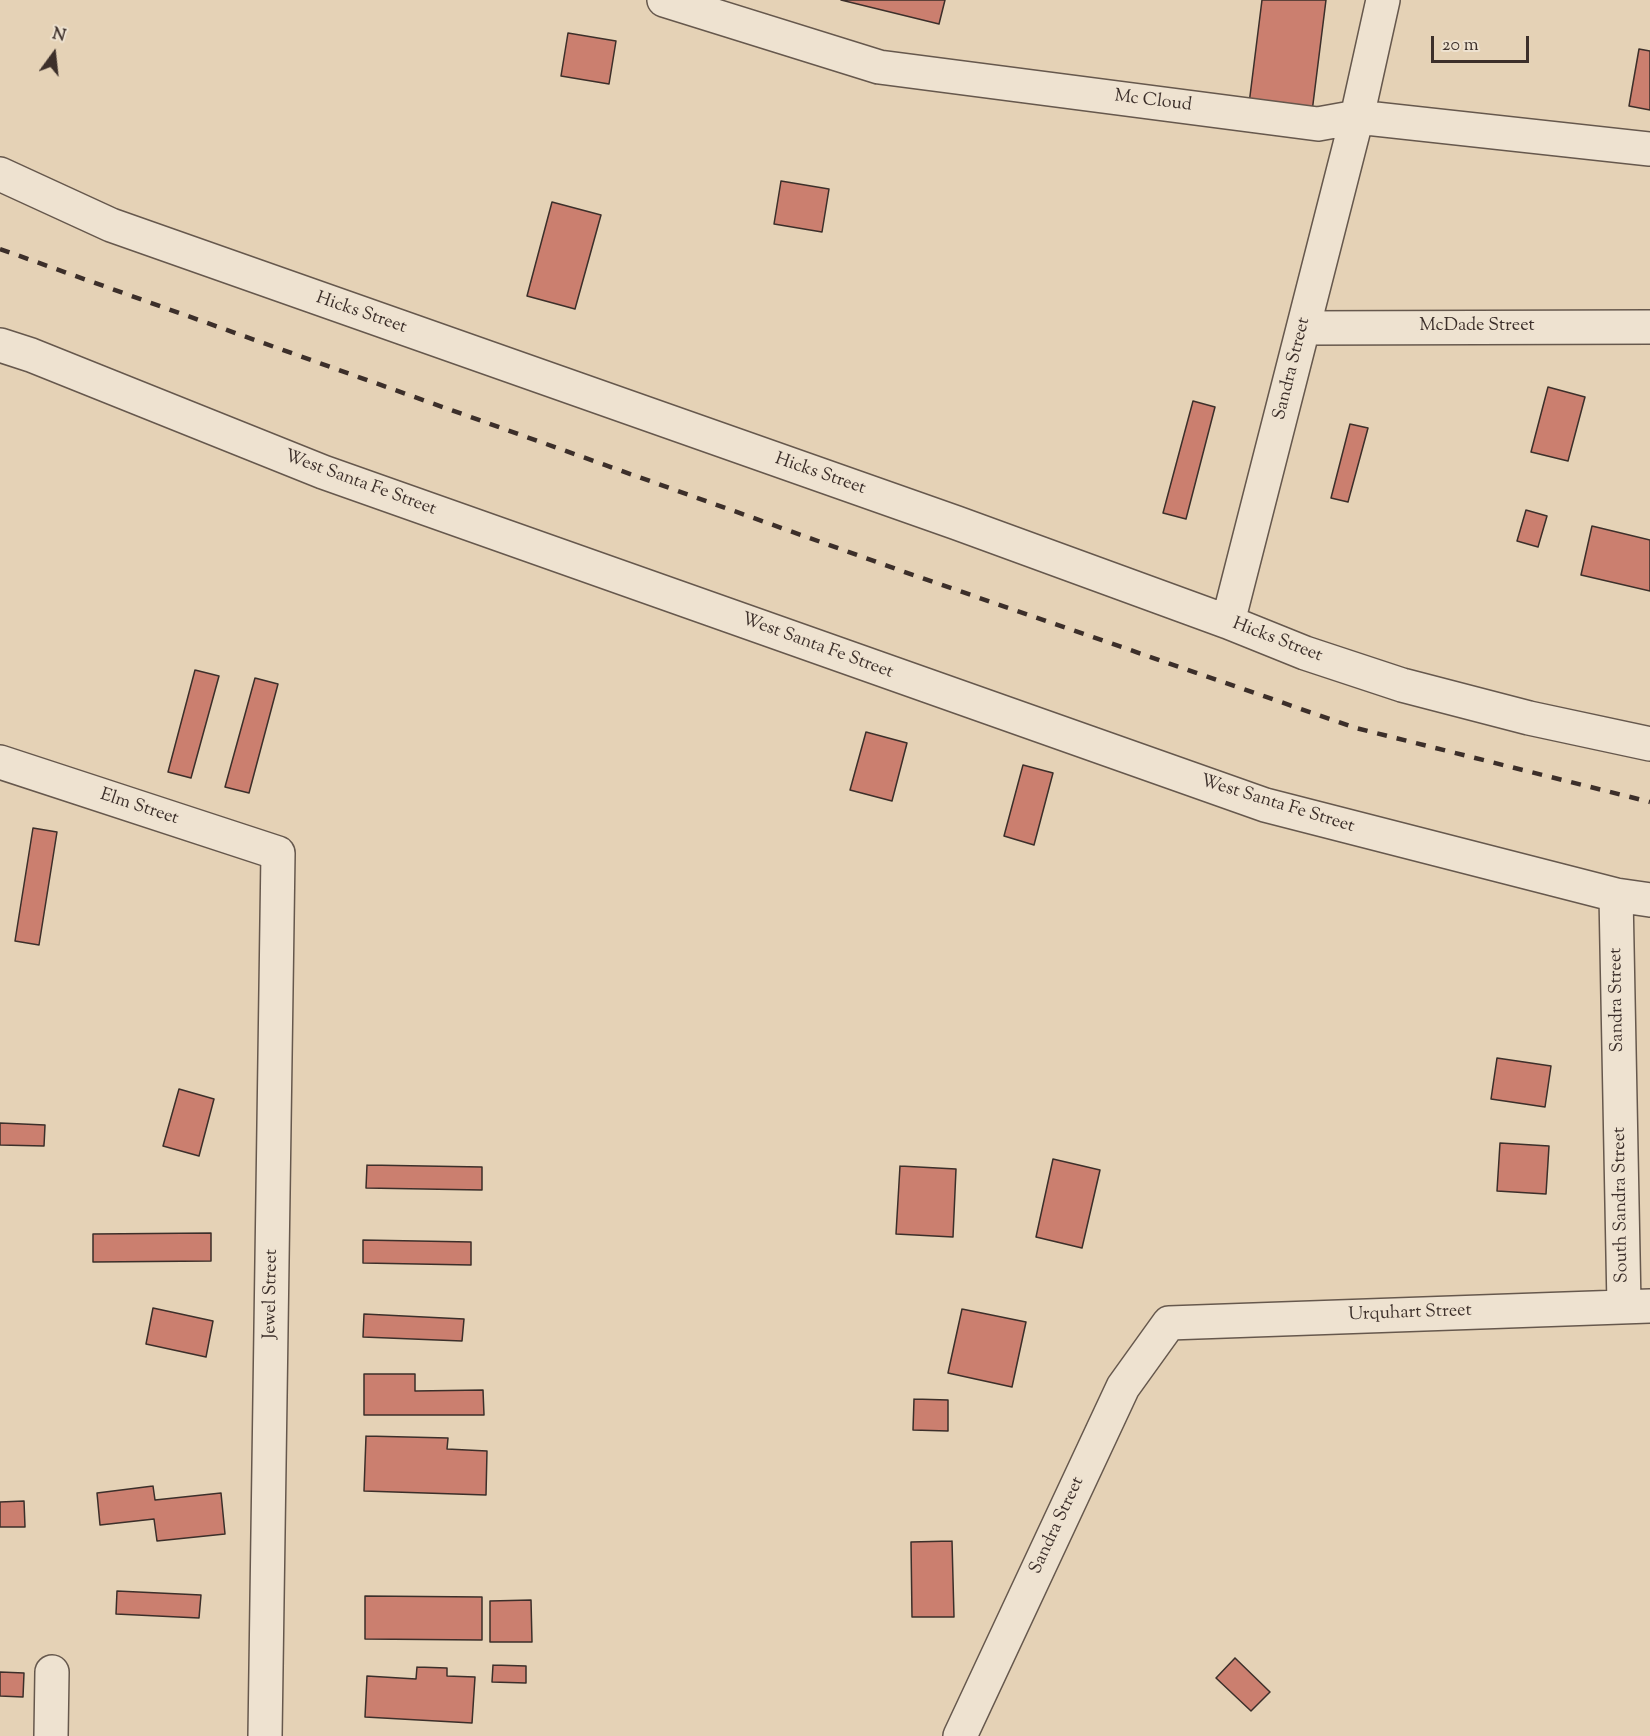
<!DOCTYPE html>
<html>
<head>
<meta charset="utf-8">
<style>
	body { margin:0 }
	#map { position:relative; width:1650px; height:1736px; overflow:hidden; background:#e5d2b6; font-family:"Sorts Mill Goudy",serif }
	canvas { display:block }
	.north { position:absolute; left:24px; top:24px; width:60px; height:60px; -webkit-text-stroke:4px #eee2d0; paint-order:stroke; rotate:15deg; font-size:16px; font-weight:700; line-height:24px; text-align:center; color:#3c2f2a }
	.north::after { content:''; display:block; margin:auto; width:21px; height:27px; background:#3c2f2a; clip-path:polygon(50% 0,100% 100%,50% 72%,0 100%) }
	.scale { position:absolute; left:1431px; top:36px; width:98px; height:27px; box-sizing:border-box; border:3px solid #3c2f2a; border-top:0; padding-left:8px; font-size:18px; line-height:21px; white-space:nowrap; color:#3c2f2a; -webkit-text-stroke:4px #eee2d0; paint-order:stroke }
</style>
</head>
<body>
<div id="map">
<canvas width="1650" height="1736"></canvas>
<div class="north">N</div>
<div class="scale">20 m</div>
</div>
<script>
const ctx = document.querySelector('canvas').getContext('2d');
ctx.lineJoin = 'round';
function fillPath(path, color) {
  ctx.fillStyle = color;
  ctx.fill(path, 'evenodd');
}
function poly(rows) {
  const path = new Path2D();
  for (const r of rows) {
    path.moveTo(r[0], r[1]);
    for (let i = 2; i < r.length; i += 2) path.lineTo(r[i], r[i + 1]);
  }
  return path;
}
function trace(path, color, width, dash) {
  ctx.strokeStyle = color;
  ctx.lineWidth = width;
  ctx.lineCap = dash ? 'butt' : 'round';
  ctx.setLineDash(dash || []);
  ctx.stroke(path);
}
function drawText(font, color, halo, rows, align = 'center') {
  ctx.font = font + ' "Sorts Mill Goudy",serif';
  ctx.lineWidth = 4.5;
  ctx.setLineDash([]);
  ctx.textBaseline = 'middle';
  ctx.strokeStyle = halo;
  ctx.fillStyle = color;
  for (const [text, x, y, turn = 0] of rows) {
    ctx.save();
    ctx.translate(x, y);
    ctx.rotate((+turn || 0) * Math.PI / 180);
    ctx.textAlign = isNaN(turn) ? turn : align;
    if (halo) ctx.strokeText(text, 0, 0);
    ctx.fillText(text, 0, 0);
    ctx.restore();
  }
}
const building = poly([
	[841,0,945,0,939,24,841,0],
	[1262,0,1326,0,1312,112,1249,104,1262,0],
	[568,33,616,41,609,84,561,76,568,33],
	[1639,49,1650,51,1650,110,1629,106,1639,49],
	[781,181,829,189,822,232,774,224,781,181],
	[552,202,601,215,575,309,527,296,552,202],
	[1548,387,1585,397,1568,461,1531,452,1548,387],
	[1193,401,1215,407,1186,519,1163,513,1193,401],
	[1350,424,1368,428,1348,502,1331,498,1350,424],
	[1526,510,1547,516,1538,547,1517,541,1526,510],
	[1592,526,1650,540,1650,591,1581,575,1592,526],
	[195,670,219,676,191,778,168,772,195,670],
	[255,678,278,684,249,793,225,787,255,678],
	[866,732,907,743,892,801,850,790,866,732],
	[1023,765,1053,773,1034,845,1004,836,1023,765],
	[33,828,57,832,39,945,15,941,33,828],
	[1497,1058,1551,1066,1545,1107,1491,1099,1497,1058],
	[179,1089,214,1099,199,1156,163,1146,179,1089],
	[0,1123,45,1125,44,1146,0,1145,0,1123],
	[1500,1143,1549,1146,1546,1194,1497,1191,1500,1143],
	[1053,1159,1100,1170,1082,1248,1036,1237,1053,1159],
	[367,1165,482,1167,482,1190,366,1188,367,1165],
	[900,1166,956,1169,953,1237,896,1234,900,1166],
	[211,1233,211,1261,93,1262,93,1234,211,1233],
	[363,1240,471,1242,471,1265,363,1263,363,1240],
	[153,1308,213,1321,206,1357,146,1344,153,1308],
	[962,1309,1026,1322,1012,1387,948,1373,962,1309],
	[364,1314,464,1319,462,1341,363,1337,364,1314],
	[364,1374,415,1374,415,1391,483,1390,484,1415,364,1415,364,1374],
	[914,1399,948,1400,948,1431,913,1430,914,1399],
	[366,1436,448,1438,447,1449,487,1451,486,1495,364,1491,366,1436],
	[153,1486,155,1500,221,1493,225,1534,157,1541,154,1519,100,1525,97,1493,153,1486],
	[24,1501,25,1527,0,1527,0,1502,24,1501],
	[952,1541,954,1617,912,1617,911,1542,952,1541],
	[117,1591,201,1595,199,1618,116,1614,117,1591],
	[365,1596,482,1597,482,1640,365,1639,365,1596],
	[531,1600,532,1642,490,1642,490,1601,531,1600],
	[1235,1658,1270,1692,1251,1711,1216,1678,1235,1658],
	[493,1665,526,1666,526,1683,492,1682,493,1665],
	[417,1667,447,1668,447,1676,475,1677,472,1723,365,1717,367,1676,416,1679,417,1667],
	[0,1672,24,1673,23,1697,0,1696,0,1672]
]);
const minor = poly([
	[664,0,879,67,1318,124,1357,117,1650,149],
	[0,174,111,225,957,523,1228,622,1305,653,1402,685,1529,718,1650,744],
	[1304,328,1650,327],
	[0,345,31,355,323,472,1265,805,1616,895,1650,900],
	[1228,622,1357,117,1383,0],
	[0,762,278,853,265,1736],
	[1616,895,1624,1306],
	[51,1736,52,1672],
	[960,1736,1123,1387,1169,1323,1650,1306]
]);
const rail = poly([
	[0,249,916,576,1356,728,1650,802]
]);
const streetNames = [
	["Mc Cloud",1153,102,7],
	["Hicks Street",361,314,19],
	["McDade Street",1477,327],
	["Sandra Street",1293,369,-76],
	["Hicks Street",820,475,19],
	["West Santa Fe Street",360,484,20],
	["Hicks Street",1277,641,21],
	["West Santa Fe Street",817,647,20],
	["West Santa Fe Street",1277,805,17],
	["Elm Street",139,808,18],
	["Sandra Street",1618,1000,-91],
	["South Sandra Street",1622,1205,-91],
	["Jewel Street",272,1294,-89],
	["Urquhart Street",1410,1314,-2],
	["Sandra Street",1058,1526,-65]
];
fillPath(building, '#cb7f6f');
trace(building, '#3c2f2a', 1.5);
trace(minor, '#66584d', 36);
trace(minor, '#eee2d0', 33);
trace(rail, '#3c2f2a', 4.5, [10, 10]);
drawText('18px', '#3c2f2a', '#eee2d0', streetNames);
</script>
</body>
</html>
